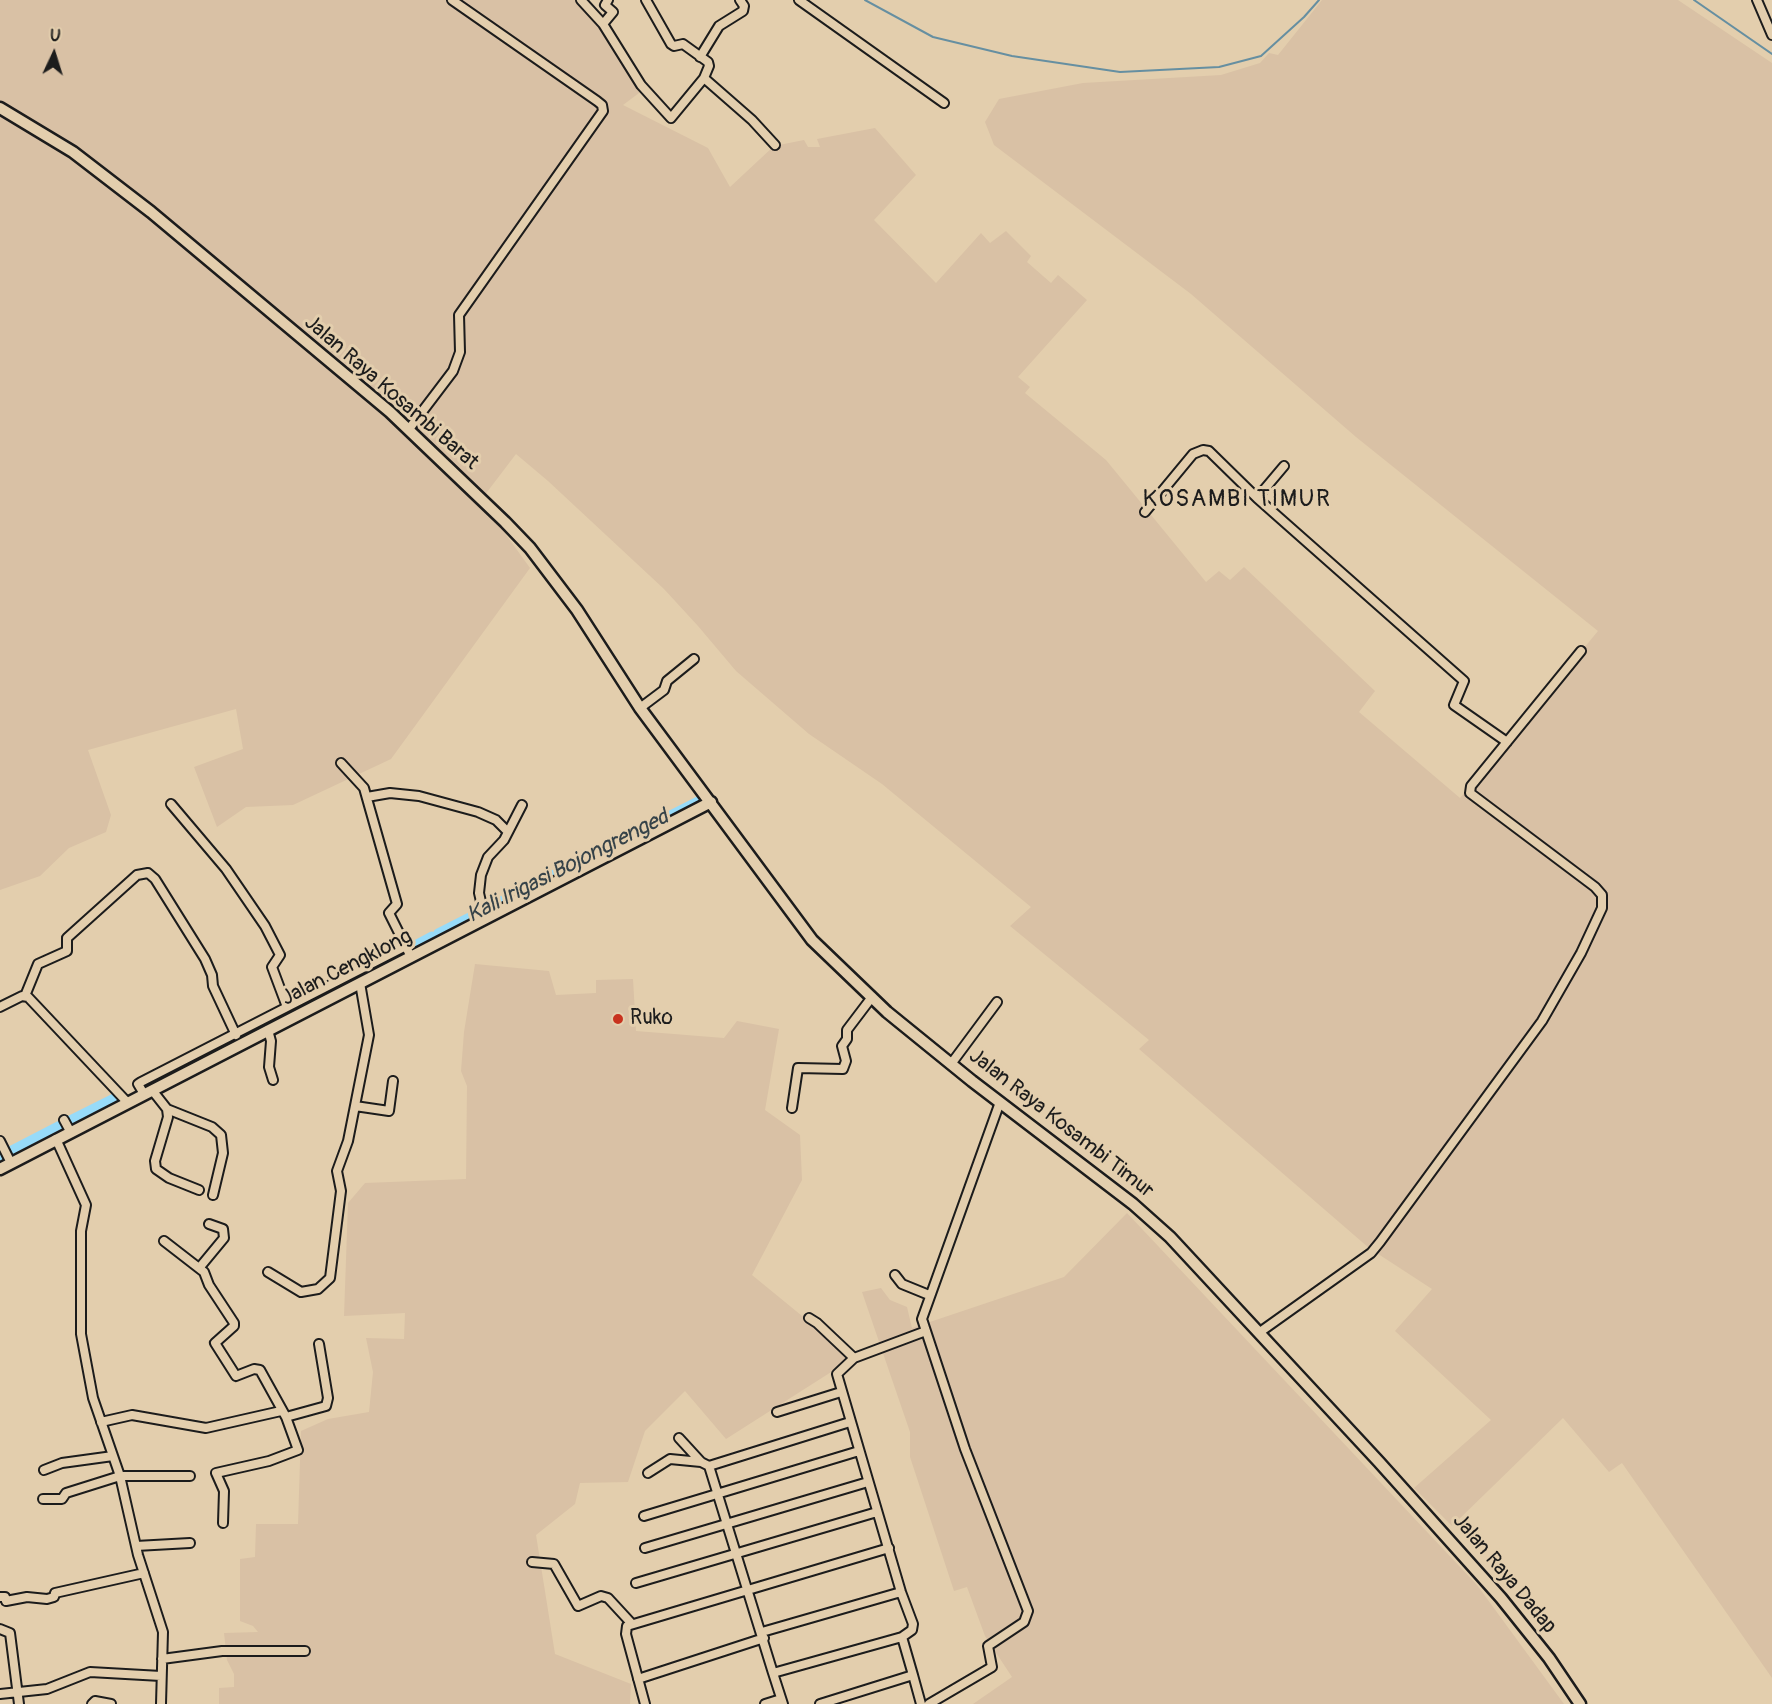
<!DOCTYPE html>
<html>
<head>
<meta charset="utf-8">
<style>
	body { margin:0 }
	#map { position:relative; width:1772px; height:1704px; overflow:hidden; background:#e3cead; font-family:Pangolin,sans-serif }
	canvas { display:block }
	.north { position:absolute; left:24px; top:24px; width:60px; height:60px; -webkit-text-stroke:4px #e3cead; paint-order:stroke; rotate:4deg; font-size:16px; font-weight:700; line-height:24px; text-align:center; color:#1c1c1c }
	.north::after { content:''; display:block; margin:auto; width:21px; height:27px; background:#1c1c1c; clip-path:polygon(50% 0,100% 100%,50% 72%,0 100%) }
</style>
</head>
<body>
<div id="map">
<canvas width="1772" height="1704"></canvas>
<div class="north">U</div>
</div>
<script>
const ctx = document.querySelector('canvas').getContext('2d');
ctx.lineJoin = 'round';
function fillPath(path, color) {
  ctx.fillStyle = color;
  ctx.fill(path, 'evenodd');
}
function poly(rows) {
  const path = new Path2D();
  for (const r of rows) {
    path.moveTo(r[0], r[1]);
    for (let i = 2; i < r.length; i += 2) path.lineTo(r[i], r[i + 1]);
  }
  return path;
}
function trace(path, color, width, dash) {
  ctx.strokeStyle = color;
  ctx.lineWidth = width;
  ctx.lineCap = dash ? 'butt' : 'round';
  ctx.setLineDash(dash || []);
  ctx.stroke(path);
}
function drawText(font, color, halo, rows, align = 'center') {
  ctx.font = font + ' Pangolin,sans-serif';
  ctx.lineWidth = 6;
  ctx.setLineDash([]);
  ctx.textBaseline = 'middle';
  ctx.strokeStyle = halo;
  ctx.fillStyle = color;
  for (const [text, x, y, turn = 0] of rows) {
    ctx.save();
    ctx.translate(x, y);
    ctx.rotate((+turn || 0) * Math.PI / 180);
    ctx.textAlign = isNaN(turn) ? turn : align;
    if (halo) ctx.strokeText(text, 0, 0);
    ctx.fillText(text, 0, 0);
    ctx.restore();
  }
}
const built = poly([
	[0,0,580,0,612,38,647,87,623,105,708,148,730,187,774,146,804,140,808,147,820,147,817,139,875,128,916,175,874,220,936,283,981,233,990,243,1006,231,1031,256,1027,262,1051,283,1058,275,1087,300,1018,377,1030,387,1025,393,1106,460,1206,582,1219,571,1230,580,1244,567,1375,691,1359,712,1460,798,1598,631,1356,437,1191,294,994,145,985,122,999,99,1083,83,1221,75,1260,63,1269,53,1278,55,1322,0,1678,0,1772,63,1772,1678,1622,1463,1609,1472,1563,1418,1452,1526,1414,1488,1491,1420,1395,1331,1432,1289,1369,1248,1139,1049,1149,1040,1010,926,1031,907,882,784,809,734,736,671,698,626,664,589,548,481,516,454,481,500,530,568,391,759,293,805,246,807,217,827,194,767,243,749,236,709,88,750,111,815,106,832,69,848,40,876,0,890],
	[475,964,549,971,556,995,596,993,596,980,633,979,636,1031,724,1038,737,1021,779,1029,765,1110,800,1135,802,1180,752,1275,818,1329,850,1360,726,1439,685,1391,645,1431,628,1482,580,1483,575,1504,536,1535,555,1654,631,1684,630,1704,219,1704,219,1688,234,1687,234,1674,227,1660,224,1633,258,1632,253,1626,240,1621,240,1559,255,1557,256,1524,298,1524,301,1431,328,1419,369,1412,373,1372,366,1338,404,1339,405,1313,344,1316,348,1203,365,1183,466,1179,467,1086,461,1071,464,1032],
	[1127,1213,1477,1585,1564,1704,973,1704,1012,1677,985,1636,967,1587,954,1591,910,1457,910,1432,862,1292,881,1288,890,1300,907,1307,912,1328,1064,1277]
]);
const stream = poly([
	[865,0,933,37,1012,56,1120,72,1219,67,1261,56,1304,17,1319,0],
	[1694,0,1772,54]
]);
const canal = poly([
	[438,933,698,801],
	[402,952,432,936],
	[257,1029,384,961],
	[208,1051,250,1033],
	[68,1121,120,1095],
	[0,1156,62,1124]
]);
const minor = poly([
	[581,0,603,24,641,85,671,118,704,78,709,66,708,62,683,44,674,46,671,44,646,0],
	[799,0,944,103],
	[1757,0,1772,35],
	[603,24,613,12,605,5,608,0],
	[700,57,719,26,743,11,744,6,740,0],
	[704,78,752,120,775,145],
	[409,429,453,371,460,352,459,315,603,111,602,105,597,101,452,0],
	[1257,498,1284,466],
	[1145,512,1193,454,1203,450,1209,451,1257,498,1464,681,1454,705,1507,742],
	[640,708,664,690,667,681,694,659],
	[341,763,364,788,397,904,389,913,411,957],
	[367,797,390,793,419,796,478,812,496,820,508,832],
	[171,804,226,869,265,926,280,955,272,967,287,1007],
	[485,919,479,893,481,875,488,857,504,840,522,805],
	[25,996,38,964,67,951,67,938,137,875,148,873,155,879,205,959,212,975,213,986,236,1035],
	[0,1007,22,996,28,997,127,1102],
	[268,1030,271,1041,269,1067,273,1080],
	[951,1064,997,1002],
	[152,1090,167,1109,168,1117,155,1161,156,1169,169,1178,199,1190],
	[144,1094,138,1084,141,1082,406,946],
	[355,1106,389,1111,393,1081],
	[792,1108,798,1068,843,1069,846,1061,842,1046,847,1039,847,1030,872,997],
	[167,1109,212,1127,221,1135,223,1153,213,1195],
	[64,1120,70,1131],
	[56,1139,86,1205,81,1231,81,1334,93,1398,120,1476,138,1555,163,1632,161,1704],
	[0,1141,11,1163],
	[164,1241,204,1272,209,1285,234,1323,234,1326,215,1343,236,1376,254,1369,260,1370,286,1417,298,1450,269,1461,216,1473,224,1491,223,1523],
	[200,1267,224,1238,223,1229,209,1224],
	[268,1272,301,1292,318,1289,330,1278,341,1191,337,1171,348,1141,369,1035,360,983],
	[895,1275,902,1284,929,1295],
	[809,1318,817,1323,854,1358],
	[1260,1332,1371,1253,1380,1242,1542,1021,1581,953,1602,908,1602,895,1595,887,1470,793,1471,786,1581,651],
	[777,1412,841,1392],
	[286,1417,326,1406,328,1398,319,1344],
	[101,1422,132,1415,206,1428,281,1411],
	[679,1438,701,1462,709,1466,850,1422],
	[709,1466,773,1673],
	[44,1470,62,1463,113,1456],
	[648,1473,670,1459,701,1462],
	[43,1499,62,1499,66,1493,120,1476,190,1476],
	[644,1516,859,1451],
	[136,1546,190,1543],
	[645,1548,868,1482],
	[532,1562,554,1564,578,1606,601,1596,608,1598,632,1624],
	[636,1583,877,1512],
	[0,1597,5,1597,6,1601,27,1597,47,1599,54,1597,55,1593,144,1573],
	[0,1629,10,1633,19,1704],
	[762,1632,901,1592],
	[902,1637,912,1630,913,1624,901,1592,837,1374,854,1358,926,1331],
	[162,1659,222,1651,305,1651],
	[913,1675,921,1704],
	[638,1679,764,1638],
	[0,1694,47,1689,90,1672,161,1676],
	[92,1704,95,1701,111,1704],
	[645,1704,626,1634,627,1626,889,1548],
	[765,1704,781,1699],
	[783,1704,773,1673,902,1637,913,1675,820,1704],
	[929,1704,992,1667,988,1646,1024,1622,1028,1611,965,1449,922,1319,1000,1102]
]);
const secondary = poly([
	[0,108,73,152,151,212,390,412,505,522,530,548,577,610,640,708,812,940,887,1012,972,1081,1133,1204,1170,1237,1379,1462,1501,1598,1549,1658,1580,1704],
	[0,1169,711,802]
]);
const markers = [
	[618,1019,6,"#c8321e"]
];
const streetNames = [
	["Jalan Raya Kosambi Barat",391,393,41],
	["Jalan Cengklong",347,968,-27],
	["Jalan Raya Kosambi Timur",1061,1124,38],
	["Jalan Raya Dadap",1504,1574,50]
];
const poiNames = [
	["Ruko",630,1019]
];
const waterNames = [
	["Kali Irigasi Bojongrenged",568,867,-27]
];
const quarterNames = [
	["KOSAMBI TIMUR",1237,500]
];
fillPath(built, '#d9c1a5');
trace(stream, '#668fa1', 2);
trace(canal, '#97dbf9', 9);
trace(minor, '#1c1c1c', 12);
trace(secondary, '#1c1c1c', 15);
trace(minor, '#e3cead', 8);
trace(secondary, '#e3cead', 10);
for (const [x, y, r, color] of markers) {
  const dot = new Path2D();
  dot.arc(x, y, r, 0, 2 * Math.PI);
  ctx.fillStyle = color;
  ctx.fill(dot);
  trace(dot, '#e3cead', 2);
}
drawText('21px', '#1c1c1c', '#e3cead', streetNames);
drawText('21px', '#1c1c1c', '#e3cead', poiNames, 'left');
drawText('italic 22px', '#354248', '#e3cead', waterNames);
ctx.letterSpacing = '1.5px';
drawText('24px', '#1c1c1c', '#e3cead', quarterNames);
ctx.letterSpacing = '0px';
</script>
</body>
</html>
